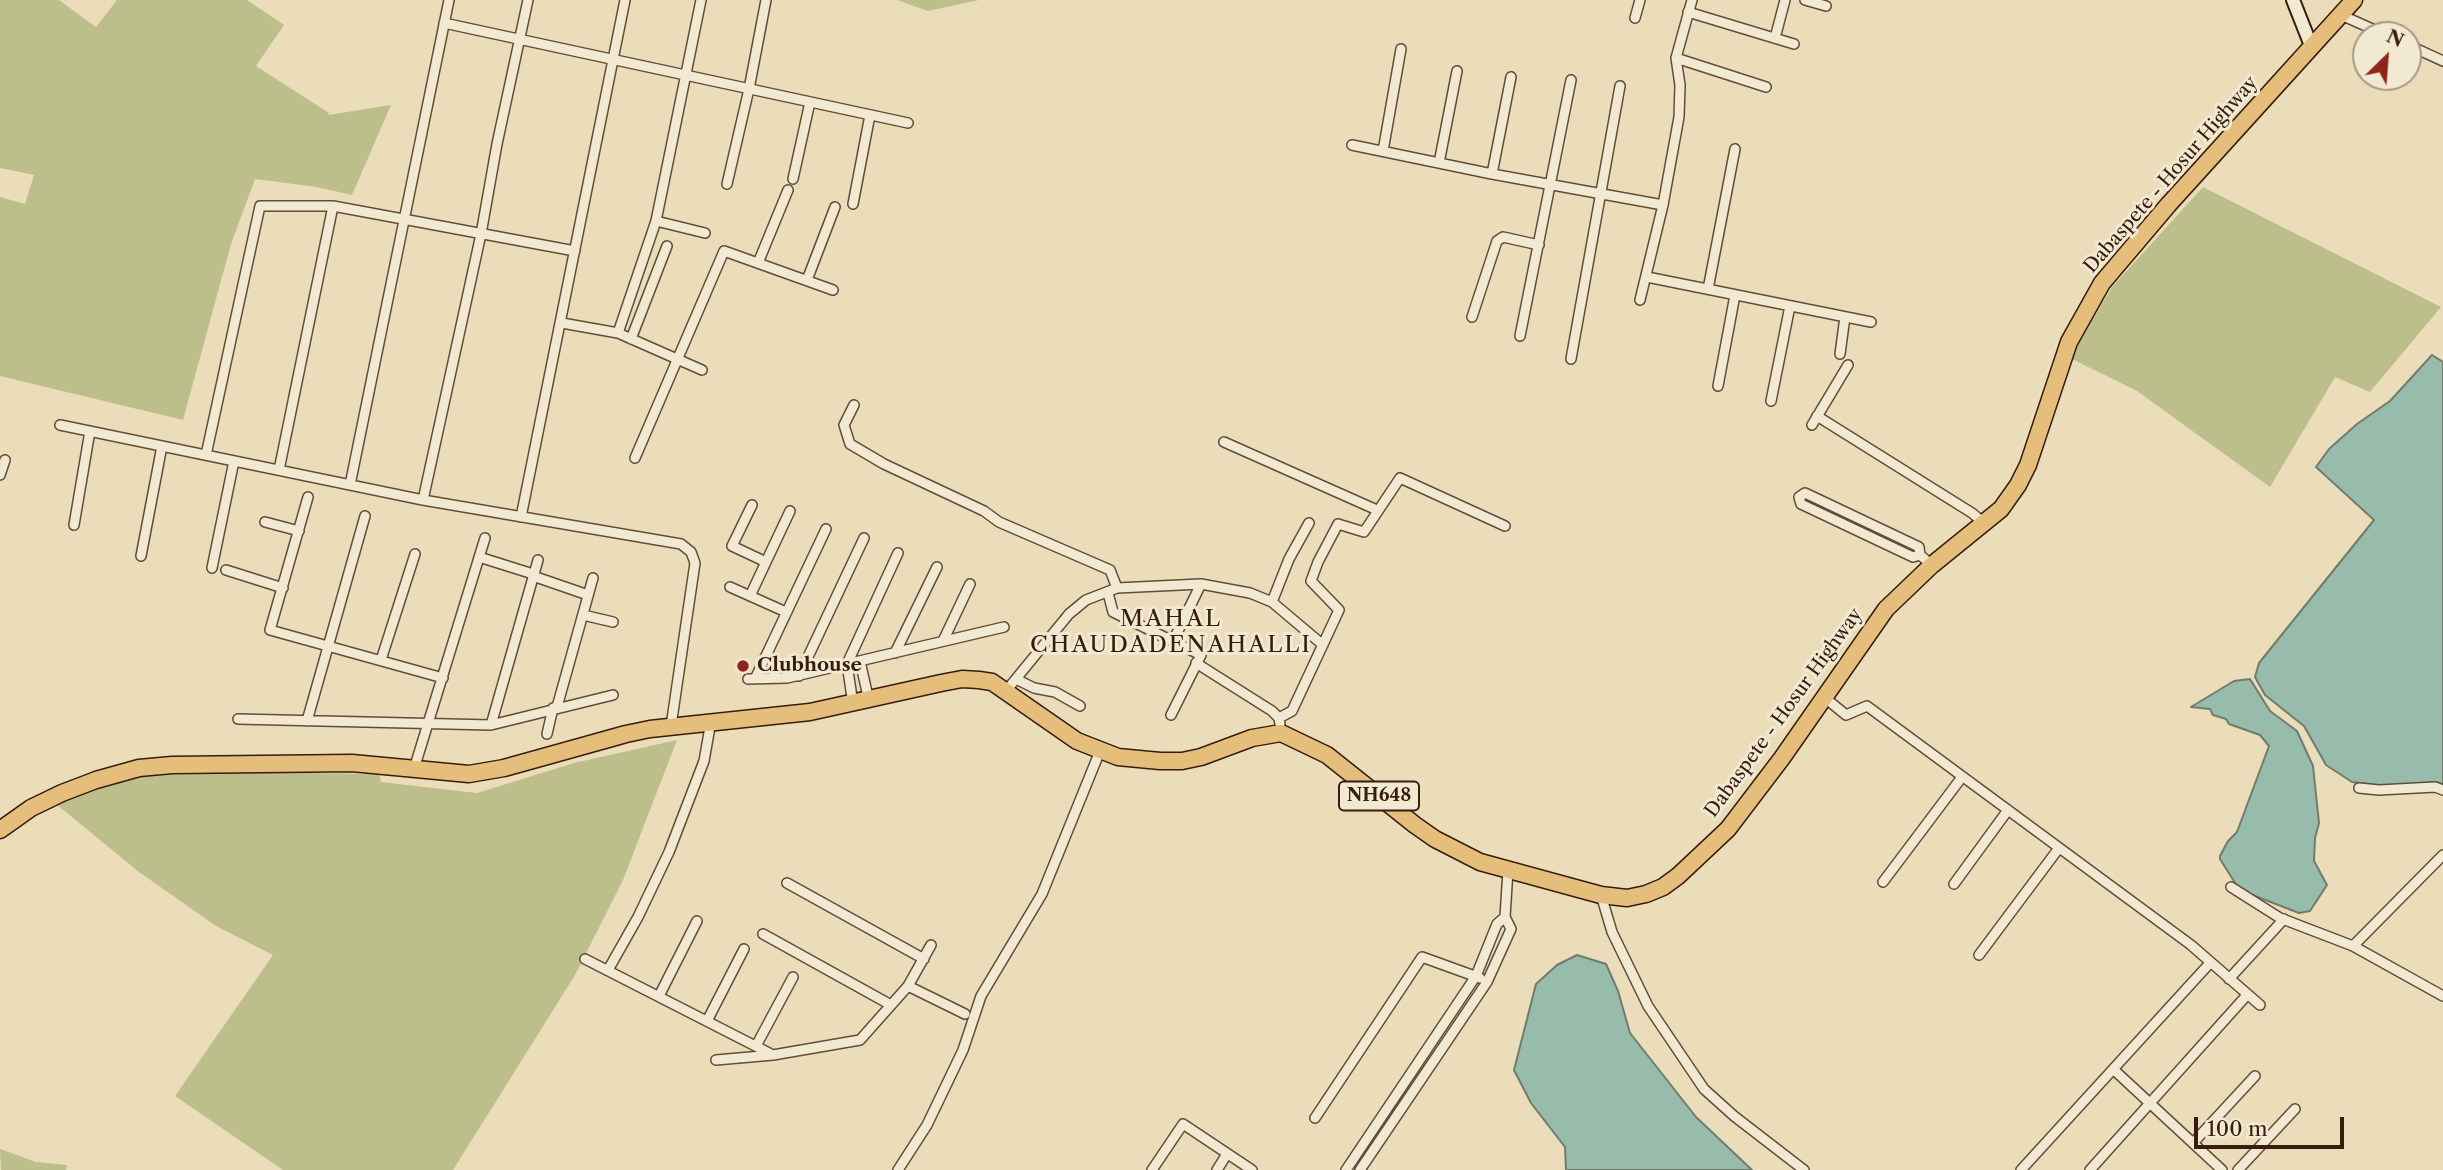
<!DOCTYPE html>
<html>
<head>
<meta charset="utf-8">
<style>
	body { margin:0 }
	#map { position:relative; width:2443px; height:1170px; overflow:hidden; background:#ebddb9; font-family:"Libre Caslon Text",serif }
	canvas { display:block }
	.north { position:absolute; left:2352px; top:21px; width:70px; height:70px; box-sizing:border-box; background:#f2e9d2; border:2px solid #a79784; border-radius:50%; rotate:25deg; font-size:19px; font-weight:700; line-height:28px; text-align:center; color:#371c0f }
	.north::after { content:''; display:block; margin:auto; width:24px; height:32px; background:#8f2418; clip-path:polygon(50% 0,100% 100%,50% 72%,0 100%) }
	.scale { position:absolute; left:2194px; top:1117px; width:150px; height:32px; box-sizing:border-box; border:4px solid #371c0f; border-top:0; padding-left:9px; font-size:21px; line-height:24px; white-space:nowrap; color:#371c0f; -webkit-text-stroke:5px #f2e9d2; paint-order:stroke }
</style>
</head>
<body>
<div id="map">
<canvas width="2443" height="1170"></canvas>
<div class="north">N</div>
<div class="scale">100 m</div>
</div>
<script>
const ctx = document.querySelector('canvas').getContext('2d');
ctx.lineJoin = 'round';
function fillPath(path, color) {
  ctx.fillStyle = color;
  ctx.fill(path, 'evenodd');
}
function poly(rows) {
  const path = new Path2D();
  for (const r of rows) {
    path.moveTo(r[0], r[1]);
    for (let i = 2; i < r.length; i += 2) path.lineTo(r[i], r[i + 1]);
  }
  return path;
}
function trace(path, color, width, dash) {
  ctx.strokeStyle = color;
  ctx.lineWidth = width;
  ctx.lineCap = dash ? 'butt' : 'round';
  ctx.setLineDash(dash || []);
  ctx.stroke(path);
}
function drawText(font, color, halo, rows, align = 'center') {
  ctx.font = font + ' "Libre Caslon Text",serif';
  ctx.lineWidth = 6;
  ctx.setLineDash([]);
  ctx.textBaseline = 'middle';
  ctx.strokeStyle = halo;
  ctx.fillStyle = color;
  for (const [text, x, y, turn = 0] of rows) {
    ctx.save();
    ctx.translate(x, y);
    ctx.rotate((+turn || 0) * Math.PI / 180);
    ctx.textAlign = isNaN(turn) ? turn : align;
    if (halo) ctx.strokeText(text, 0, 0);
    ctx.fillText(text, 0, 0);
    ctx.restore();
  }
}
const green = poly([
	[0,0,59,0,96,27,117,0,247,0,284,25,256,66,329,113,328,115,391,105,352,195,317,187,255,179,231,244,183,420,0,376,0,197,25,204,34,175,0,168],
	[897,0,979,0,928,11],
	[2203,187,2441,307,2370,392,2335,377,2270,487,2137,391,2070,358,2112,287],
	[677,740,623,880,575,975,453,1170,283,1170,175,1096,273,955,216,926,139,872,56,804,109,783,155,774,237,772,379,774,381,782,477,793,574,763],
	[0,1149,36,1162,67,1165,66,1170,1,1170]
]);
const water = poly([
	[2432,355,2443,362,2443,785,2437,782,2385,786,2352,782,2326,765,2304,726,2265,695,2255,677,2259,663,2374,520,2316,467,2329,449,2357,424,2390,401,2432,355],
	[2250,679,2270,711,2297,731,2313,766,2319,823,2315,838,2314,861,2327,885,2310,911,2299,913,2250,894,2237,886,2220,859,2220,856,2228,841,2237,832,2269,746,2260,735,2229,724,2226,719,2213,715,2210,709,2191,707,2234,681,2250,679],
	[1577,955,1606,964,1618,991,1630,1033,1696,1117,1752,1170,1566,1170,1565,1147,1531,1103,1514,1070,1536,984,1557,965,1577,955]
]);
const street = poly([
	[1805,0,1826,6],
	[1688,12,1794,44],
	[2341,15,2386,35],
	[1635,18,1640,0],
	[444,23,908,123],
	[1775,38,1785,0],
	[2408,45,2443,61],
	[1676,58,1766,87],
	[1352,145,1492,174,1663,205],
	[1383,151,1401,49],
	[1439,163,1457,71],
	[1492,174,1511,77],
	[793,179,810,102],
	[727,184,749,89,766,0],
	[853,204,870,115],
	[656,221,705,233],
	[758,263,788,190],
	[1647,277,1871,322],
	[807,280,835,207],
	[1708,289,1735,149],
	[1640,300,1663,205,1679,117,1680,85,1676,58,1692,0],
	[1472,317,1497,241,1503,237,1539,245],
	[562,323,618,333,702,370],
	[618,333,656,221,701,0],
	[1520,336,1571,80],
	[631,339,667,246],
	[1840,354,1845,317],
	[1571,359,1620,86],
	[1718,386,1735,295],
	[1771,401,1790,306],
	[854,405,844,425,850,444,884,464,984,511,999,522,1110,570,1117,588],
	[1817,416,1972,513,1984,523],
	[60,425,423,500,681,544,691,552,695,563,671,726],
	[1812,425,1848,365],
	[1224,442,1377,510],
	[206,455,260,206,333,206,575,251],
	[635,458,724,251,833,290],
	[279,470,333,206],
	[0,475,5,460],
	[350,485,449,0],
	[308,497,270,630,443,678],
	[423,500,481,234,497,144,528,0],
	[752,505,732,546,766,562],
	[521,517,625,0],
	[265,522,299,531],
	[74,525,90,431],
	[1920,555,1913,557,1801,504,1799,497,1805,493,1919,547,1920,555,1932,565],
	[141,556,162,446],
	[479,557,533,574],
	[212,568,234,461],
	[226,570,283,588],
	[533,576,588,595],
	[730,587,786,612],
	[1108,593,1113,612,1201,655,1171,715],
	[750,596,790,511],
	[1272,602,1289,559,1309,523],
	[583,615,613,622],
	[943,641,970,584],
	[1173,641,1201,584],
	[895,653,937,567],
	[381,660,415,554],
	[860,661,869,701],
	[1196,663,1272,711,1279,718,1280,724],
	[799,676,864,538],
	[748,679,787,678,1004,627],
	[755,679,826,529],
	[1016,679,1034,688,1055,692,1080,706],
	[1006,691,1069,614,1086,600,1117,588,1201,584,1250,593,1272,602,1323,645],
	[1824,697,1846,715,1867,706,2191,945,2260,1005],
	[853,704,847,664,898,553],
	[557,707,593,578],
	[1279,718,1292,711,1339,610,1311,581,1318,562,1338,524,1364,532,1400,478,1505,526],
	[238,719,491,725,613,695],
	[307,721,365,516],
	[491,725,538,560],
	[547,734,553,708],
	[414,769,485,538],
	[2359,788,2379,790,2435,787,2443,790],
	[1883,882,1962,777],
	[787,883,924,959],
	[1954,884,2008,810],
	[2231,887,2280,918,2353,946,2443,996],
	[1601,895,1612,932,1648,1006,1704,1089,1734,1116,1804,1170],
	[763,934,891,1005],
	[2353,946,2443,855],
	[1979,955,2059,848],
	[585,959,771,1054],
	[608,970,638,917,669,852,704,761,711,721],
	[2229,979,2284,919],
	[908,986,965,1014],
	[659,996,697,921],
	[707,1021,744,949],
	[756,1046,793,977],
	[716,1060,773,1055,860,1040,908,986,931,945],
	[2113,1069,2222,1170],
	[1315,1118,1422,957,1480,978],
	[2193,1143,2255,1076],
	[898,1170,927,1125,963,1050,981,996,1042,894,1100,751],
	[1152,1170,1183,1124,1252,1170],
	[1217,1170,1227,1154],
	[1346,1170,1476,976,1497,924,1505,917,1508,870],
	[1360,1170,1487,982,1511,929,1505,917],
	[2021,1170,2210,963],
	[2090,1170,2247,995],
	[2238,1170,2295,1109]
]);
const secondary = poly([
	[2293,0,2312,48]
]);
const highway = poly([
	[0,830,31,808,62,793,96,780,139,768,172,765,352,763,469,774,504,768,626,734,650,729,810,712,941,683,962,679,979,680,992,682,1077,741,1118,757,1160,761,1182,761,1201,757,1252,738,1281,733,1327,755,1415,825,1435,839,1480,862,1601,895,1627,898,1646,894,1663,887,1678,876,1728,829,1782,758,1886,609,1932,565,2001,509,2018,485,2028,465,2069,342,2102,283,2169,204,2354,0]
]);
const markers = [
	[743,666,7,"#8f2418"]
];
const shields = [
	[1379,796,80]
];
const shieldNames = [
	["NH648",1379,796]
];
const streetNames = [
	["Dabaspete - Hosur Highway",2171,175,-49],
	["Dabaspete - Hosur Highway",1784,713,-54]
];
const poiNames = [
	["Clubhouse",757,666]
];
const quarterNames = [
	["MAHAL",1171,619],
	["CHAUDADENAHALLI",1171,645]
];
fillPath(green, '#bcbf8c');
fillPath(water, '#98bcac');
trace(water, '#717c6d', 2);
trace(street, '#644c3a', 12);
trace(secondary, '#371c0f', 16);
trace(highway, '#371c0f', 19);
trace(street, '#f2e9d2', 9);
trace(secondary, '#f2e9d2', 12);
trace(highway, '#e6be7c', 16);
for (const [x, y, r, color] of markers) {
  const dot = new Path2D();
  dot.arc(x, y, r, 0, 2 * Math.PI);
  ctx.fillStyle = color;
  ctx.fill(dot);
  trace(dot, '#f2e9d2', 2.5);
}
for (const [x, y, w] of shields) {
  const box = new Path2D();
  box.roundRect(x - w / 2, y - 14.5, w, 29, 5);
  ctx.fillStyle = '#f2e9d2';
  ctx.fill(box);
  trace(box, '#371c0f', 2);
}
drawText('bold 18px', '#371c0f', null, shieldNames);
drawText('19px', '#371c0f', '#f2e9d2', streetNames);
drawText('bold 19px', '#371c0f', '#f2e9d2', poiNames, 'left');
ctx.letterSpacing = '2px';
drawText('23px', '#371c0f', '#f2e9d2', quarterNames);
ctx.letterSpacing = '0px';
</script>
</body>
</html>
